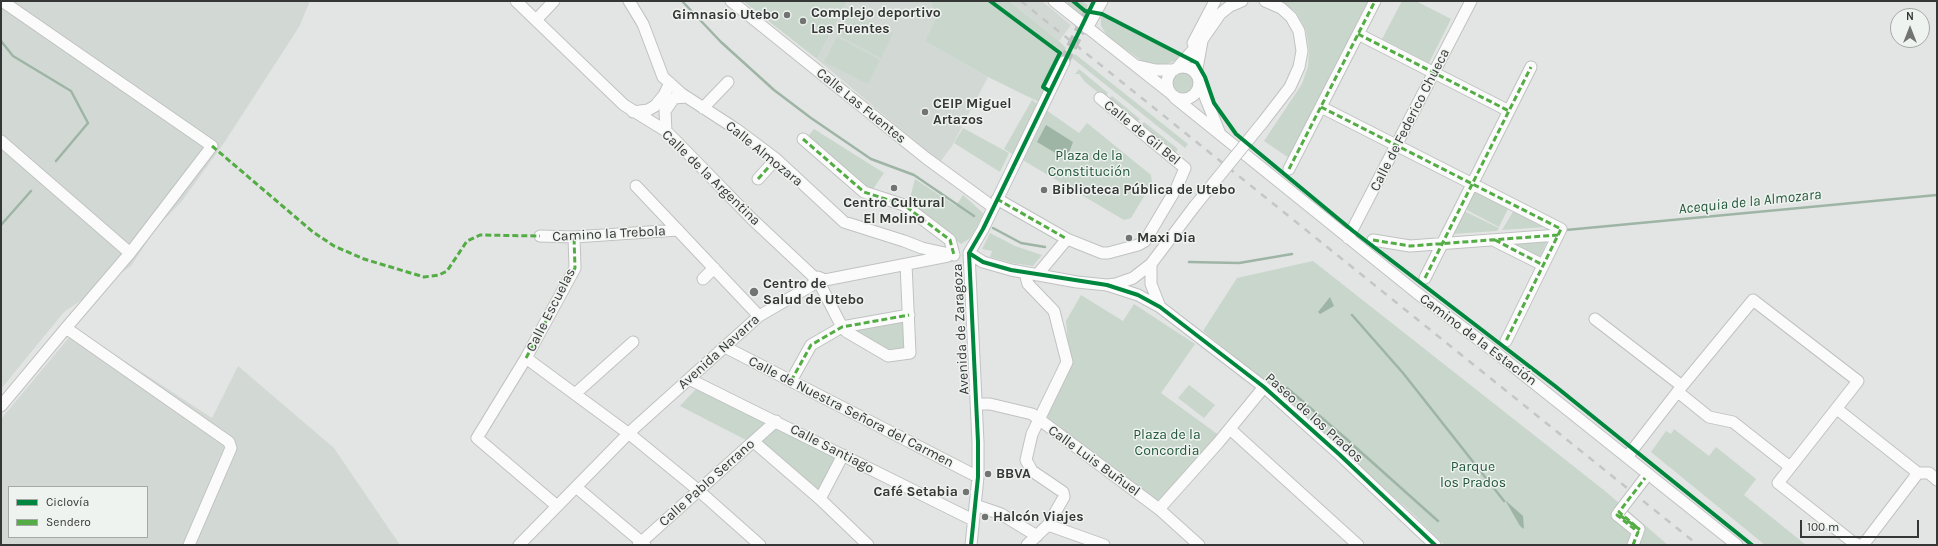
<!DOCTYPE html>
<html>
<head>
<meta charset="utf-8">
<style>
	body { margin:0 }
	#map { position:relative; width:1938px; height:546px; overflow:hidden; background:#e3e5e4; font-family:Karla,sans-serif }
	canvas { display:block }
	.frame { position:absolute; inset:0; border:2px solid #353736; pointer-events:none }
	.legend { position:absolute; left:8px; top:486px; width:140px; height:52px; box-sizing:border-box; background:#eff3f0; border:1px solid #a5a8a6; margin:0; padding:5px 7px; list-style:none; font-size:12px; color:#353736 }
	.legend li { display:flex; align-items:center; gap:8px; height:20px }
	.legend b { width:20px; border:1px solid #a5a8a6 }
	.north { position:absolute; left:1890px; top:8px; width:40px; height:40px; box-sizing:border-box; background:#eff3f0; border:1px solid #a5a8a6; border-radius:50%; rotate:0deg; font-size:11px; font-weight:700; line-height:16px; text-align:center; color:#353736 }
	.north::after { content:''; display:block; margin:auto; width:14px; height:18px; background:#727473; clip-path:polygon(50% 0,100% 100%,50% 72%,0 100%) }
	.scale { position:absolute; left:1800px; top:520px; width:119px; height:18px; box-sizing:border-box; border:2px solid #353736; border-top:0; padding-left:5px; font-size:12px; line-height:14px; white-space:nowrap; color:#353736; -webkit-text-stroke:3px #eff3f0; paint-order:stroke }
</style>
</head>
<body>
<div id="map">
<canvas width="1938" height="546"></canvas>
<div class="frame"></div>
<ul class="legend">
<li><b style="height:5px;background:#00873e"></b>Ciclovía</li>
<li><b style="height:5px;background:#54ac45"></b>Sendero</li>
</ul>
<div class="north">N</div>
<div class="scale">100 m</div>
</div>
<script>
const ctx = document.querySelector('canvas').getContext('2d');
ctx.lineJoin = 'round';
function fillPath(path, color) {
  ctx.fillStyle = color;
  ctx.fill(path, 'evenodd');
}
function poly(rows) {
  const path = new Path2D();
  for (const r of rows) {
    if (r.length === 3) {
      path.moveTo(r[0] + r[2], r[1]);
      path.arc(r[0], r[1], r[2], 0, 2 * Math.PI);
      continue;
    }
    path.moveTo(r[0], r[1]);
    for (let i = 2; i < r.length; i += 2) path.lineTo(r[i], r[i + 1]);
  }
  return path;
}
function trace(path, color, width, dash) {
  ctx.strokeStyle = color;
  ctx.lineWidth = width;
  ctx.lineCap = dash ? 'butt' : 'round';
  ctx.setLineDash(dash || []);
  ctx.stroke(path);
}
function drawText(font, color, halo, rows, align = 'center') {
  ctx.font = font + ' Karla,sans-serif';
  ctx.lineWidth = 3;
  ctx.setLineDash([]);
  ctx.textBaseline = 'middle';
  ctx.strokeStyle = halo;
  ctx.fillStyle = color;
  for (const [text, x, y, turn = 0] of rows) {
    ctx.save();
    ctx.translate(x, y);
    ctx.rotate((+turn || 0) * Math.PI / 180);
    ctx.textAlign = isNaN(turn) ? turn : align;
    if (halo) ctx.strokeText(text, 0, 0);
    ctx.fillText(text, 0, 0);
    ctx.restore();
  }
}
const built = poly([
	[1,1,310,1,299,27,224,143,182,201,156,228,131,266,64,312,1,389],
	[847,1,931,1,936,18,925,41,988,77,952,146,940,162,817,59],
	[1009,1,1042,1,1071,25,1059,41],
	[76,329,212,418,238,366,334,448,400,545,1,545,1,419],
	[9,487,147,487,147,537,9,537]
]);
const green = poly([
	[743,1,847,1,817,59],
	[931,1,1009,1,1059,41,1066,48,1041,103,988,77,925,41,936,18],
	[1069,1,1081,1,1088,5,1082,17,1067,3],
	[1280,1,1368,1,1289,158,1264,141,1302,84,1308,66,1309,50,1306,30,1296,12],
	[1402,1,1416,1,1451,19,1429,63,1382,39],
	[850,11,893,33,881,58,838,35],
	[1101,15,1180,56,1175,61,1160,66,1145,63,1108,37,1101,26],
	[837,37,880,60,868,84,824,62],
	[1075,54,1188,144,1185,148,1072,58],
	[1079,69,1108,93,1105,98,1085,82,1079,74,1075,74],
	[1183,82,11],
	[1112,96,1140,119,1136,123,1108,100],
	[1032,100,1079,133,1087,123,1151,175,1152,183,1131,218,1124,220,1004,149],
	[1144,122,1178,149,1175,154,1140,126],
	[963,128,1009,153,1000,172,954,143],
	[814,129,884,173,871,192,806,139],
	[915,179,956,206,963,195,984,214,970,238,961,244,908,205],
	[1475,189,1509,207,1499,227,1465,209],
	[1514,210,1547,227,1502,230],
	[1464,211,1499,228,1497,231,1452,234],
	[990,233,1015,246,1042,255,1033,266,1012,263,990,257,992,251,982,249],
	[1548,239,1539,260,1507,244],
	[1313,261,1605,491,1668,545,1444,545,1413,514,1260,377,1203,331,1237,278],
	[1081,295,1123,321,1134,304,1195,344,1161,393,1220,436,1164,499,1157,501,1152,499,1044,417,1070,365,1066,321],
	[907,320,909,349,889,350,854,331],
	[1189,385,1215,405,1204,418,1178,398],
	[696,389,836,456,819,494,748,441,680,406],
	[1674,429,1709,456,1716,447,1756,479,1744,495,1806,545,1765,545,1651,452,1666,431,1671,434]
]);
const water = poly([
	[1046,125,1073,142,1068,155,1066,154,1064,158,1037,142],
	[1330,297,1334,306,1320,314,1318,312],
	[1505,500,1523,516,1524,529,1520,526]
]);
const stream = poly([
	[682,1,721,42,774,90,811,118,871,159,914,175,974,216],
	[1,41,13,56,71,91,88,123,56,161],
	[1,225,31,191],
	[993,228,1021,243,1045,247],
	[1566,230,1937,195],
	[1189,262,1239,263,1292,254],
	[1352,315,1403,373,1504,501],
	[1287,388,1350,442],
	[1353,445,1438,521]
]);
const minorTunnel = poly([
	[1064,62,1090,10]
]);
const minor = poly([
	[2,1,212,146,130,253,66,328,229,442,231,448,189,545],
	[516,1,624,105,666,131,675,140,752,219,815,278],
	[629,1,643,24,663,77,682,94,736,129,776,159,844,222,904,241,922,248,954,255],
	[731,1,926,158,993,207],
	[1054,1,1169,92],
	[537,19,554,1],
	[1087,28,1102,1],
	[1358,34,1509,111],
	[1193,43,1215,1],
	[1138,66,1156,70,1174,70],
	[1183,83,16],
	[1178,67,1202,40,1220,14,1230,6,1242,1],
	[1196,74,1202,41],
	[1200,84,1220,134],
	[1175,98,1417,293,1499,355,1737,545],
	[1321,107,1561,229,1506,341],
	[703,108,728,82],
	[633,112,648,110,655,106,664,95,670,83],
	[1263,122,1290,87,1299,67,1302,51,1299,31,1291,17,1281,8,1265,1],
	[666,131,665,111,674,98,686,97],
	[803,139,864,192,904,205,950,240,954,255],
	[1,141,130,253],
	[1289,169,1375,1],
	[758,179,776,159],
	[636,186,759,316],
	[997,199,1067,239,1102,253,1108,253,1138,245,1145,241,1177,187,1185,168,1100,98],
	[540,236,574,237,678,230],
	[1348,238,1471,1],
	[1373,240,1410,246,1558,235],
	[1495,241,1543,265],
	[969,253,983,262,1011,270,1077,282,1107,285,1116,284,1133,278,1151,264,1194,207],
	[1151,264,1151,284,1160,307],
	[1025,273,1028,284,1054,311,1067,362,1032,434,1026,460,1032,471,1063,492,1064,497,1048,525,1027,545],
	[1037,275,1067,239],
	[1425,278,1531,67],
	[703,279,714,268],
	[814,284,814,280,818,277,825,280,948,256],
	[1107,285,1138,295,1160,307,1264,387,1340,455,1435,545],
	[822,288,842,327,847,332,888,356,910,353,906,264],
	[1595,319,1682,386],
	[725,347,978,477],
	[526,358,625,431],
	[689,379,973,520],
	[791,381,811,345,842,327,909,315],
	[1678,392,1709,417,1733,422,1790,467],
	[576,393,633,342],
	[976,404,990,404,1032,414,1159,509,1199,545],
	[1,406,66,328],
	[1837,409,1918,473,1929,473,1937,480],
	[1230,429,1358,545],
	[631,431,759,316,814,284],
	[632,436,698,490,760,545],
	[754,442,820,499,868,545],
	[1627,457,1682,386,1753,300,1858,381,1778,483,1854,543,1859,545],
	[576,487,645,545],
	[820,499,843,455],
	[975,505,1001,514,1037,536],
	[557,506,477,438,526,358,575,268,574,237],
	[1159,509,1218,443,1264,387],
	[1619,512,1639,529,1618,514,1617,515,1638,532,1633,545],
	[1048,525,1104,545],
	[519,545,625,437],
	[638,545,776,421],
	[971,545,978,477,978,442,969,253,983,229,1064,62],
	[1863,545,1918,473]
]);
const rail = poly([
	[1021,1,1698,545]
]);
const minorBridge = poly([
	[1194,207,1263,122],
	[1619,512,1645,478]
]);
const quiet = poly([
	[1358,34,1509,111],
	[1321,107,1561,229,1506,341],
	[803,139,864,192,904,205,950,240,954,255],
	[212,146,313,232,334,246,364,259,424,277,439,275,447,271,467,241,480,235,540,236],
	[1289,169,1375,1],
	[758,179,776,159],
	[997,199,1067,239],
	[1373,240,1410,246,1558,235],
	[1495,240,1543,265],
	[1425,278,1531,67],
	[526,358,575,268,574,237],
	[791,381,811,345,842,327,909,315],
	[1633,545,1638,532,1617,515,1618,514,1639,529,1619,512,1645,478]
]);
const cycleway = poly([
	[990,1,1060,53,1043,87,1049,91],
	[1073,1,1085,11,1102,14,1197,63,1205,77,1214,103,1236,134,1353,231,1555,386,1752,545],
	[969,253,983,262,1011,270,1107,285,1138,295,1160,307,1264,387,1340,455,1435,545],
	[971,545,978,477,978,442,969,253,983,229,1094,1]
]);
const markers = [
	[787,15,4,"#727473"],
	[803,21,4,"#727473"],
	[925,112,4,"#727473"],
	[894,188,4,"#727473"],
	[1044,190,4,"#727473"],
	[1129,238,4,"#727473"],
	[754,292,5,"#727473"],
	[988,474,4,"#727473"],
	[966,492,4,"#727473"],
	[985,517,4,"#727473"]
];
const poiNames = [
	["Complejo deportivo",811,13],
	["Las Fuentes",811,29],
	["Gimnasio Utebo",779,15,"right"],
	["CEIP Miguel",933,104],
	["Artazos",933,120],
	["Biblioteca Pública de Utebo",1052,190],
	["Centro Cultural",894,203,"center"],
	["El Molino",894,219,"center"],
	["Maxi Dia",1137,238],
	["Centro de",763,284],
	["Salud de Utebo",763,300],
	["BBVA",996,474],
	["Café Setabia",958,492,"right"],
	["Halcón Viajes",993,517]
];
const streetNames = [
	["Calle Las Fuentes",861,106,39],
	["Calle de Federico Chueca",1410,120,-63],
	["Calle de Gil Bel",1142,133,39],
	["Calle Almozara",764,154,39],
	["Calle de la Argentina",711,178,44],
	["Camino la Trebola",609,234,-3],
	["Calle Escuelas",551,310,-63],
	["Avenida de Zaragoza",961,329,-93],
	["Camino de la Estación",1478,340,37],
	["Avenida Navarra",719,352,-42],
	["Calle de Nuestra Señora del Carmen",851,412,27],
	["Paseo de los Prados",1314,418,42],
	["Calle Santiago",832,449,27],
	["Calle Luis Buñuel",1094,461,36],
	["Calle Pablo Serrano",707,483,-42]
];
const parkNames = [
	["Plaza de la",1089,156],
	["Constitución",1089,172],
	["Plaza de la",1167,435],
	["Concordia",1167,451],
	["Parque",1473,467],
	["los Prados",1473,483]
];
const waterNames = [
	["Acequia de la Almozara",1750,202,-6]
];
fillPath(built, '#d2d9d4');
fillPath(green, '#c8d6cc');
fillPath(water, '#9eb5a6');
trace(stream, '#9eb5a6', 2.5);
trace(minorTunnel, '#c0c2c1', 11, [11, 5.5]);
trace(minor, '#c0c2c1', 13);
trace(minor, '#fbfbfb', 11);
trace(rail, '#c4c6c5', 2.5, [7, 7]);
trace(minorBridge, '#c0c2c1', 13, []);
trace(minorBridge, '#fbfbfb', 11);
trace(quiet, '#54ac45', 3, [6, 3]);
trace(cycleway, '#00873e', 4);
for (const [x, y, r, color] of markers) {
  const dot = new Path2D();
  dot.arc(x, y, r, 0, 2 * Math.PI);
  ctx.fillStyle = color;
  ctx.fill(dot);
  trace(dot, '#eff3f0', 1.5);
}
drawText('bold 14px', '#353736', '#eff3f0', poiNames, 'left');
drawText('14px', '#353736', '#eff3f0', streetNames);
drawText('14px', '#22573a', '#eff3f0', parkNames);
drawText('italic 15px', '#24583b', '#eff3f0', waterNames);
</script>
</body>
</html>
